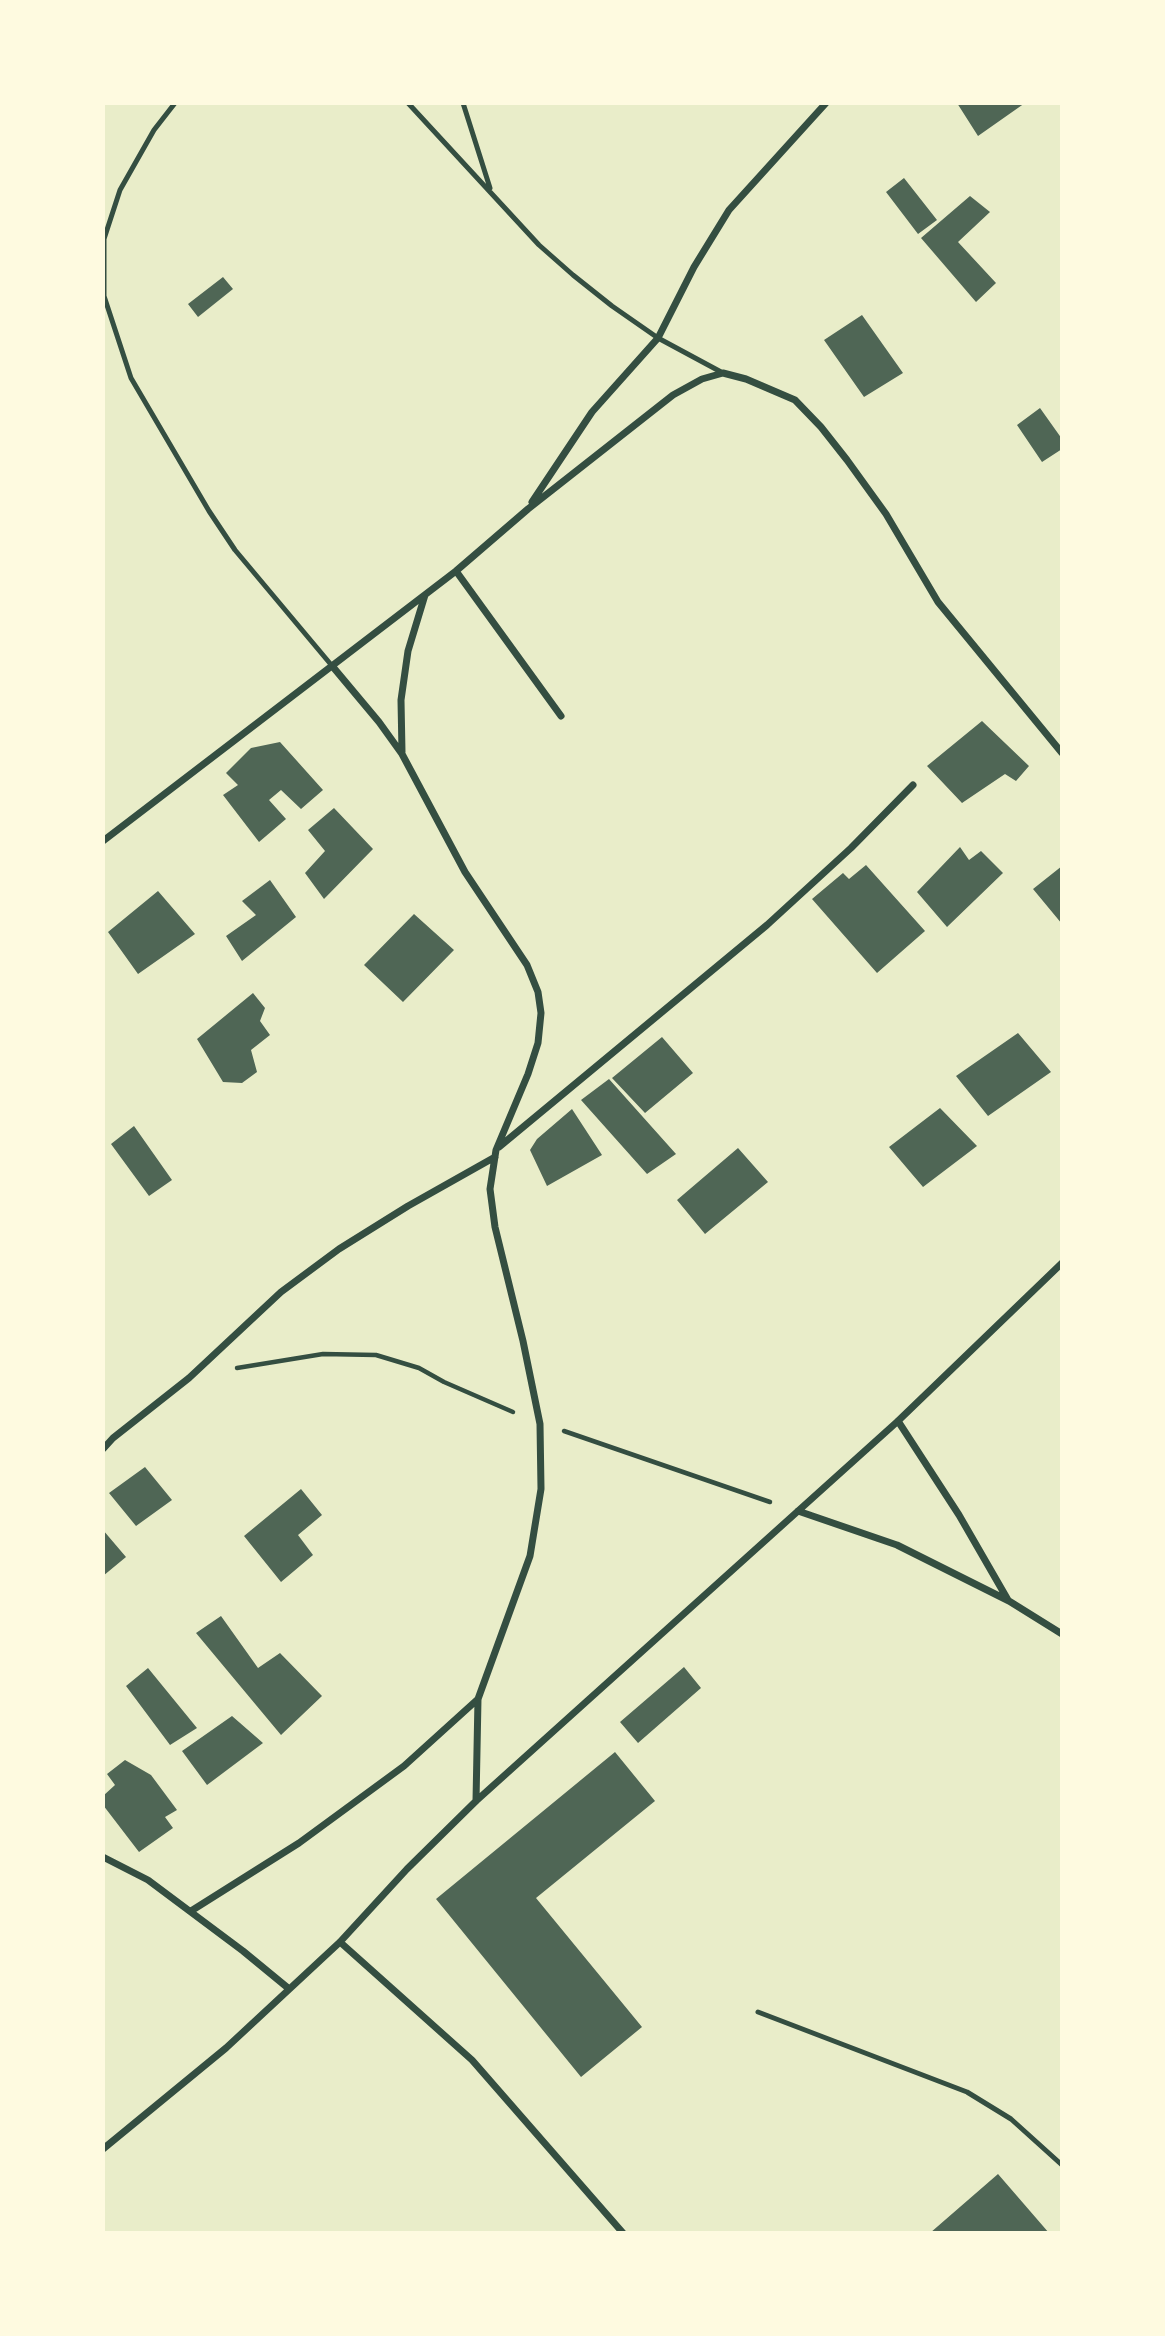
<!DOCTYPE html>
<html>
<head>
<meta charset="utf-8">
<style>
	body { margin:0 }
	#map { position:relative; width:1165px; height:2336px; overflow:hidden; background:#e9edc9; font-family:"Fira Sans",sans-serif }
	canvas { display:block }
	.frame { position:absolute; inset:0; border:105px solid #fefae0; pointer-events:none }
</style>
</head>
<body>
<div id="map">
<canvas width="1165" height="2336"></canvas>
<div class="frame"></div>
</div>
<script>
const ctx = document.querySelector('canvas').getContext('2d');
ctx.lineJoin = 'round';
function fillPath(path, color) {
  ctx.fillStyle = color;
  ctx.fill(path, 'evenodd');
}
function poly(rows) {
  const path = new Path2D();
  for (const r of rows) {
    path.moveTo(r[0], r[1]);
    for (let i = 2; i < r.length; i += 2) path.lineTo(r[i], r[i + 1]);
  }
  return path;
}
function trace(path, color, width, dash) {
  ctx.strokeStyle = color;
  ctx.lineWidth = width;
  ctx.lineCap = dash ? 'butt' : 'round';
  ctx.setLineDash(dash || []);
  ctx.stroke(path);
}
const building = poly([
	[957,103,1025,103,978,136],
	[904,178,937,220,918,234,886,192],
	[970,196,990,212,958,242,996,283,976,302,921,238],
	[223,277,233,289,198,317,188,304],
	[862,315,903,373,864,397,824,340],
	[1040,408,1062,439,1062,449,1042,462,1017,425],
	[982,721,1029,766,1016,781,1005,774,962,803,927,766],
	[280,742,323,790,301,809,281,790,269,800,286,819,259,842,223,795,238,785,226,773,251,748],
	[334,808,373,849,324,899,305,873,325,851,308,830],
	[960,847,969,860,981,851,1003,873,947,927,917,892],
	[866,865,925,931,877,973,812,899,843,873,849,879],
	[1062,866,1062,924,1033,889],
	[270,880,296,917,242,961,226,936,256,915,242,901],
	[158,891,195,934,138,974,108,932],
	[414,914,454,950,403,1002,364,965],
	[253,993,265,1008,260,1021,270,1035,251,1050,257,1072,242,1083,223,1082,197,1039],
	[1018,1033,1051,1072,988,1116,956,1076],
	[662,1037,693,1073,645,1113,612,1078],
	[609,1079,676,1154,647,1174,581,1100],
	[940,1108,977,1146,923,1187,889,1147],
	[572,1109,602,1155,547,1186,530,1150,537,1139],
	[134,1126,172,1180,149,1196,111,1144],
	[738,1148,768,1182,705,1234,677,1200],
	[145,1467,172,1500,136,1526,109,1493],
	[301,1489,322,1515,298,1535,313,1555,281,1582,244,1536],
	[103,1530,126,1557,103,1576],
	[221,1616,258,1668,280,1653,322,1696,281,1735,196,1633],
	[684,1667,701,1688,638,1743,620,1722],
	[148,1668,197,1728,170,1745,126,1686],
	[232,1716,263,1743,207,1785,182,1751],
	[615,1752,655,1801,536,1898,642,2027,581,2077,436,1899],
	[125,1760,151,1775,177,1810,165,1817,173,1828,139,1852,103,1805,103,1796,115,1785,107,1774],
	[998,2174,1049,2233,930,2233]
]);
const path = poly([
	[237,1368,323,1354,376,1355,419,1368,444,1382,513,1412],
	[564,1431,770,1502]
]);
const service = poly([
	[175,103,154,130,120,190,104,239,104,296,131,378,209,511,235,550,333,667],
	[408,103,539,245,573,275,612,306,658,338,723,373],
	[463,103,490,188],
	[758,2012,967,2092,1011,2119,1062,2165]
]);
const minor = poly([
	[532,502,592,412,658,338,694,267,729,210,826,103],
	[456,571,561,716],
	[333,667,379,722,402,754,465,872,527,965,538,992,541,1013,538,1043,528,1074,496,1150,490,1189,495,1227,523,1341,540,1424,541,1489,530,1556,478,1699,476,1801],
	[402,752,401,700,408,651,425,595],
	[103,841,456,571,528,509,673,395,702,379,723,373,746,379,795,400,821,427,847,460,886,514,938,602,1062,753],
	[499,1147,767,925,851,848,913,785],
	[898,1421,959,1515,1008,1600],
	[103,1449,113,1438,189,1378,281,1292,339,1249,408,1206,495,1157],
	[798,1511,897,1545,1009,1601,1062,1634],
	[103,1857,148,1880,243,1951,288,1988],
	[191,1911,299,1843,404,1766,478,1699],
	[340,1942,472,2060,623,2233],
	[103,2149,226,2048,340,1942,407,1869,476,1801,898,1421,1062,1263]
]);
fillPath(building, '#4f6655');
trace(path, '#344e41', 4.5);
trace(service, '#344e41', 5);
trace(minor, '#344e41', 7);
</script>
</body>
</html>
